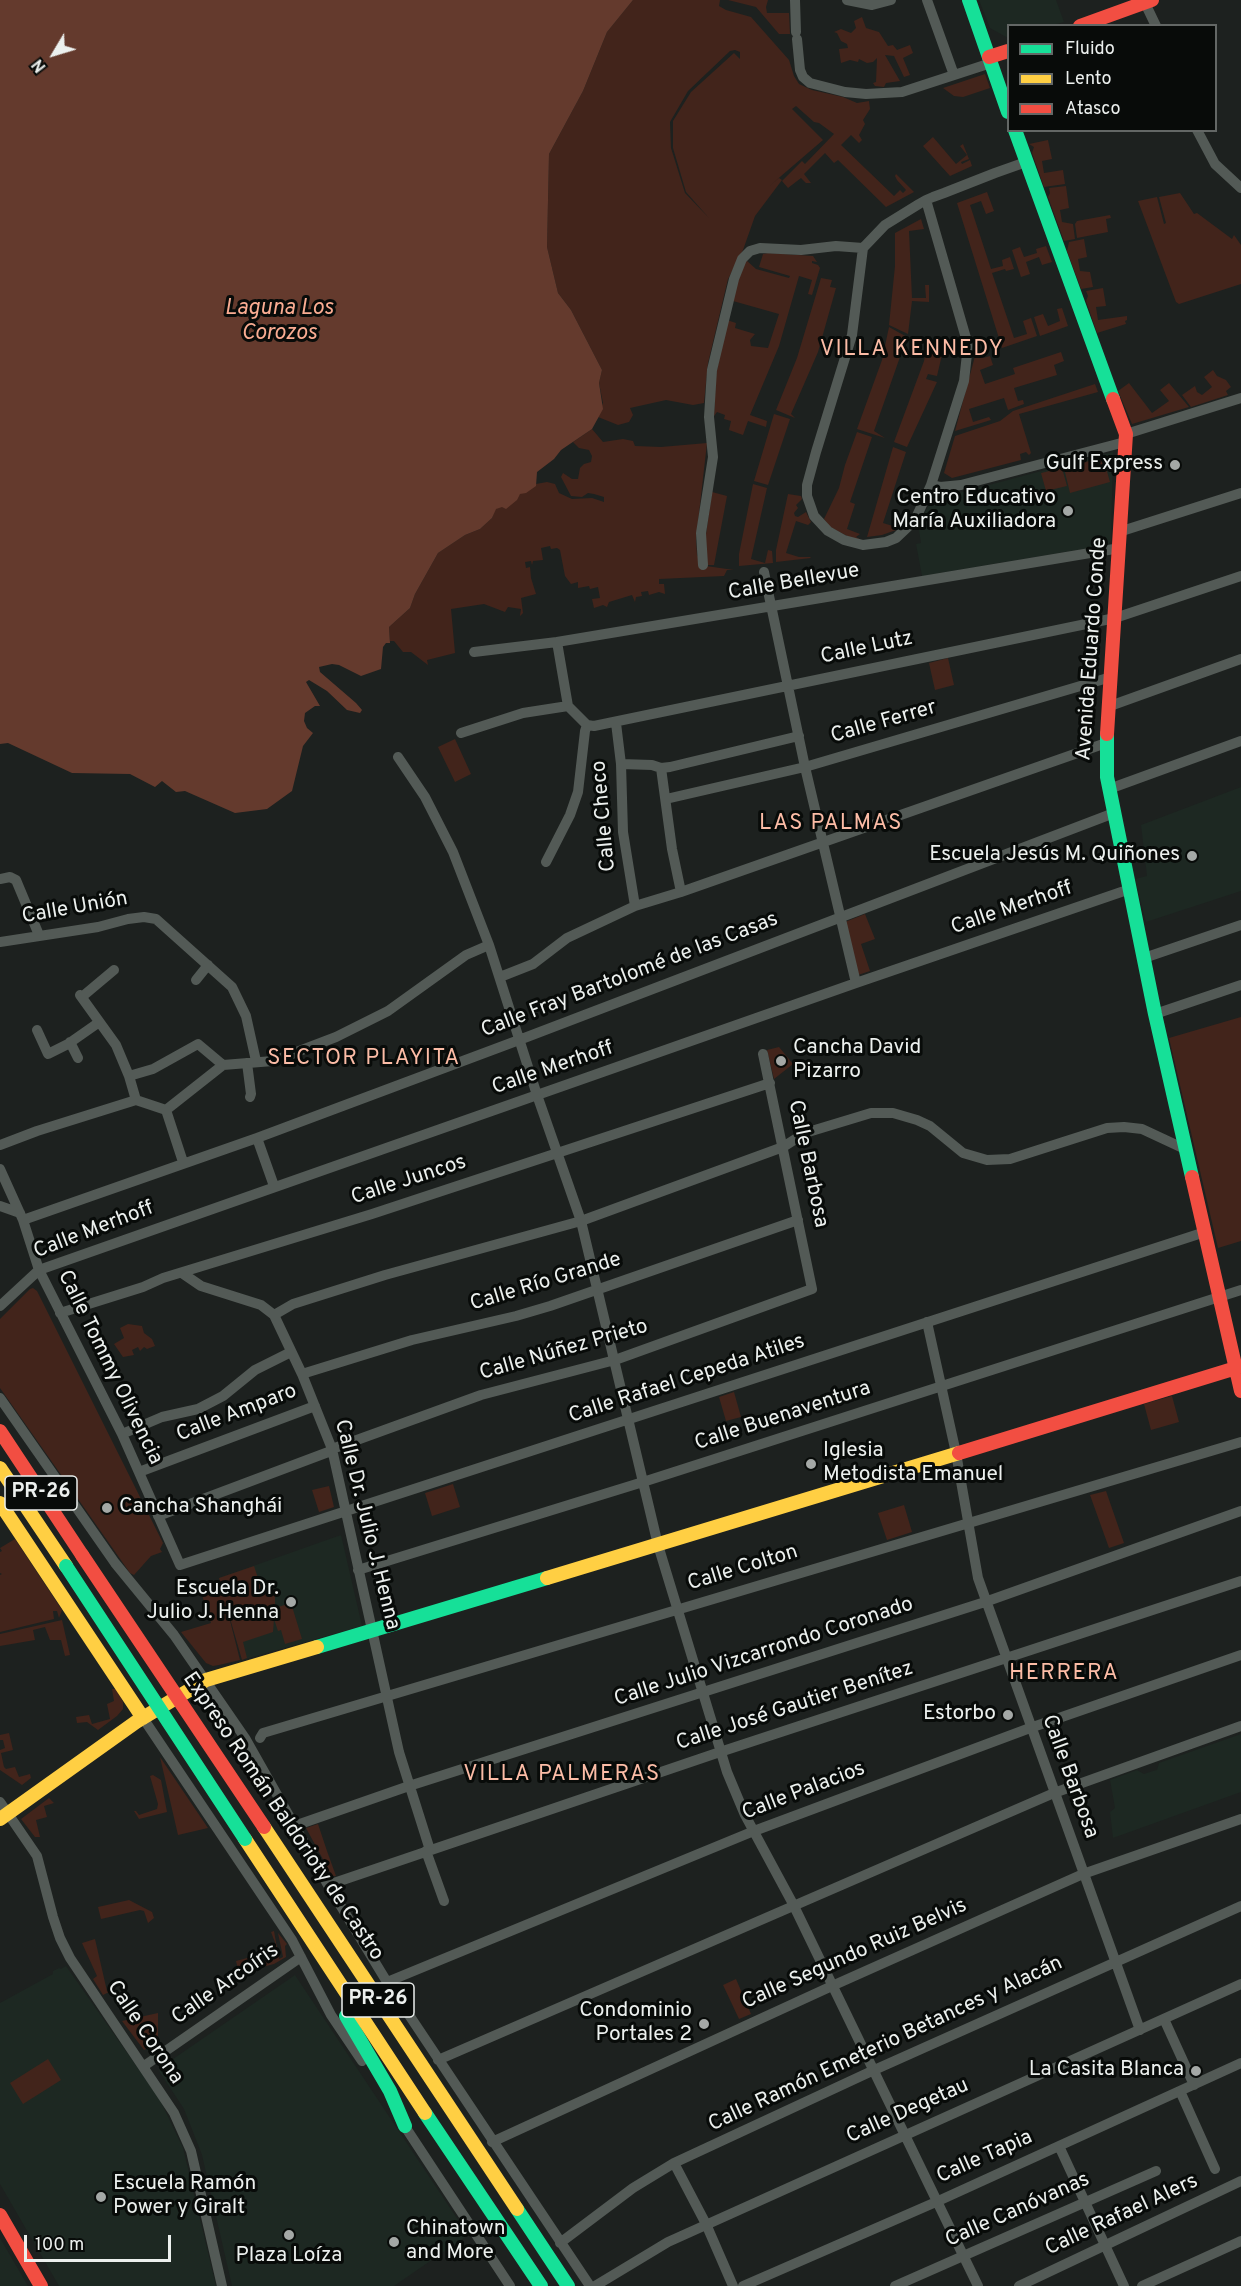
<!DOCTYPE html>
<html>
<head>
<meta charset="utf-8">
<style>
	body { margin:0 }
	#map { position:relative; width:1241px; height:2286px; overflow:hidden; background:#1d211f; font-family:Overpass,sans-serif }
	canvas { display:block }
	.legend { position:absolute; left:1007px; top:24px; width:210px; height:108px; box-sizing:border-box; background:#080b09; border:2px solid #636765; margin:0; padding:8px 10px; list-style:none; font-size:18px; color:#ecf0ee }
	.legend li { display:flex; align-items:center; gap:12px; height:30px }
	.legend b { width:30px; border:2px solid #636765 }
	.north { position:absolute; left:24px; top:24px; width:60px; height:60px; -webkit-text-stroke:4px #080b09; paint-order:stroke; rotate:232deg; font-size:16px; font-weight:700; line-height:24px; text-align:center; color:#ecf0ee }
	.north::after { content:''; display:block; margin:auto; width:21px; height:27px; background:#ecf0ee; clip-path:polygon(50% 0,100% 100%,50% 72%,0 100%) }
	.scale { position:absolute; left:24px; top:2235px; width:147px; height:27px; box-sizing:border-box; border:3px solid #ecf0ee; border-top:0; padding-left:8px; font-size:18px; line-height:21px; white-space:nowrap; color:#ecf0ee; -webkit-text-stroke:4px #080b09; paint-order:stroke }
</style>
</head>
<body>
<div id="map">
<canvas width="1241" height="2286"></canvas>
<ul class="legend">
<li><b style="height:8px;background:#16e098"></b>Fluido</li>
<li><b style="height:8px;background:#ffcf43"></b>Lento</li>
<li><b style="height:8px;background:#f24e42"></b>Atasco</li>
</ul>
<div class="north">N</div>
<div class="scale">100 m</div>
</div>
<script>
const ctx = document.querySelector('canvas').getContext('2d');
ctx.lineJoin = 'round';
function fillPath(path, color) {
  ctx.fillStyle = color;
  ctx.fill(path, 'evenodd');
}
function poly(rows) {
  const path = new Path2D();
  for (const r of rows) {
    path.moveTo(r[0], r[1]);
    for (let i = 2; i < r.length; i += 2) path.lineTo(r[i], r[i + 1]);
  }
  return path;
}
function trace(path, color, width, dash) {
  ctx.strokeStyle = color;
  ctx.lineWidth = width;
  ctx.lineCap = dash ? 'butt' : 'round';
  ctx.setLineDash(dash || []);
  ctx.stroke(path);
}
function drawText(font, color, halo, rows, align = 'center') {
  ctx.font = font + ' Overpass,sans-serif';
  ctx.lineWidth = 6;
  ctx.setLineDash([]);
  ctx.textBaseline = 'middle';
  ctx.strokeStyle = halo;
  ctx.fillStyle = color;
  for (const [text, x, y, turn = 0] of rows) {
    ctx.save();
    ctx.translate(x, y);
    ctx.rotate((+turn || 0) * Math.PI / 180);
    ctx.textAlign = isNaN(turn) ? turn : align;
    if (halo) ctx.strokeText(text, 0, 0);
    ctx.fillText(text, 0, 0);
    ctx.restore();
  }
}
const built = poly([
	[979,0,1056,0,1064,22,1053,25,1008,26,1008,38,990,28],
	[1113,452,1111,541,1107,545,922,576,916,544,921,543,918,524,933,498,959,493],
	[1241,787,1241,891,1146,922,1135,879,1147,876,1141,825],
	[341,1535,362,1626,242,1660,219,1578],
	[1241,1734,1241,1792,1113,1838,1110,1812,1115,1808,1110,1780,1137,1770,1144,1774,1153,1771,1157,1770,1159,1763],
	[66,1966,159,2098,183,2148,216,2286,59,2286,0,2184,0,2003,53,1974,53,1971,59,1968,61,1969],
	[295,1975,468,2235,394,2286,232,2286,202,2155,184,2109,159,2071,160,2068],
	[0,2238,28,2286,0,2286]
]);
const green = poly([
	[633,0,720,0,719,6,726,10,751,17,789,60,794,76,799,84,812,90,843,97,857,103,869,101,870,109,863,120,865,124,859,135,862,140,859,143,851,135,841,145,894,196,900,190,903,193,906,190,897,180,895,176,896,174,914,192,886,207,838,160,834,163,825,153,804,174,811,183,806,183,801,178,788,188,782,181,802,161,805,164,834,134,819,123,814,122,796,106,792,109,823,140,766,189,779,178,782,180,755,216,743,250,728,279,708,363,704,403,693,405,666,400,630,408,633,415,629,422,618,425,598,417,603,403,599,383,602,370,571,310,558,293,547,247,549,154,583,91,607,32],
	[735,50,740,52,740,59,734,53,691,92,673,121,673,148,686,192,709,218,685,193,671,148,670,122,688,91,730,51],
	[728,0,768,0,766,7,767,13,789,13,790,34,779,34,756,7],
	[862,17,866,28,879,32,888,46,893,45,897,50,910,45,913,53,903,58,910,75,904,77,894,56,885,55,900,81,886,83,884,87,875,86,873,83,876,82,877,58,873,62,867,63,859,59,858,62,850,60,841,63,839,49,848,48,847,44,841,41,837,33,834,32,841,29,851,33,856,28,854,21],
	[985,74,990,88,963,97,954,96,943,88],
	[933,137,956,164,967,155,960,146,963,144,969,159,961,162,962,164,970,160,972,166,950,176,923,146],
	[1048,140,1052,159,1042,161,1044,173,1063,170,1065,184,1044,187,1032,153,1034,147,1029,144],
	[1066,186,1069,208,1060,210,1062,222,1073,224,1075,239,1064,241,1048,197,1050,193,1049,188],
	[987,192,994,211,986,214,981,201,970,205,991,269,1003,266,1002,260,1010,257,1014,269,1006,271,1005,269,992,273,1014,338,1027,334,1023,321,1031,318,1037,336,1002,348,957,203],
	[1180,193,1194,214,1197,213,1232,239,1234,235,1241,245,1241,284,1179,304,1176,302,1138,201,1157,197,1164,224,1166,223,1159,197],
	[1110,215,1111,218,1106,219,1108,232,1077,238,1075,224,1077,221],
	[921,219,924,229,909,231,912,298,926,298,925,285,929,285,929,302,912,301,908,334,889,325,895,266,895,233],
	[1084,239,1087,257,1078,259,1080,271,1090,272,1093,287,1081,289,1067,251,1069,242],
	[1046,246,1052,262,1042,265,1039,257,1026,262,1030,274,1021,277,1012,250,1020,247,1024,257,1037,253,1036,249],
	[768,253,813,256,817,262,812,261,812,263,818,265,820,268,812,295,808,294,812,280,799,276,779,346,750,415,767,421,766,427,748,421,743,435,729,430,731,421,724,419,725,415,717,412,714,416,716,375,727,320,736,323,735,328,755,334,750,340,751,346,768,348,779,314,733,301,735,289,746,260,756,269,789,278,790,276,759,267,763,254],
	[821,278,832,280,830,287,836,288,818,352,791,414,795,418,776,410,797,358],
	[1103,288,1106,306,1096,307,1098,320,1127,316,1127,320,1125,321,1126,324,1097,333,1086,301,1088,296,1086,291],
	[1062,308,1068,326,1040,336,1034,317,1043,314,1048,326,1060,321,1057,309],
	[889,327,907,337,874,431,885,438,857,429,882,360],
	[928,343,944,346,937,376,928,374,926,379,937,382,907,447,894,442,924,361],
	[1061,352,1064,361,1054,365,1057,375,1014,388,1018,401,1023,400,1024,404,1008,410,1004,398,969,409,973,422,989,417,991,420,955,431,975,356,983,358,990,356,993,365,980,370,985,384,1015,374,1013,368],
	[1213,370,1217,376,1226,380,1231,387,1226,391,1228,395,1191,407,1182,395,1195,386,1197,392,1202,395,1212,387,1204,377],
	[1129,383,1152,413,1169,401,1160,390,1169,383,1189,407,1132,424,1118,391],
	[1095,384,1098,392,1019,414,1031,453,1029,455,1026,452,1020,454,1021,460,952,478,944,473,955,436,1000,421,1013,411],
	[774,414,790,419,768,485,754,481],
	[592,429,603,442,623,439,633,441,635,446,661,447,707,443,696,540,697,555,706,566,734,570,727,570,724,576,659,579,659,584,664,584,665,594,659,592,649,595,648,591,641,592,642,596,636,597,635,602,632,595,609,602,607,607,603,605,594,608,592,599,600,598,598,587,590,589,589,586,578,588,578,582,571,584,565,576,560,550,557,548,551,549,550,546,541,548,543,560,533,561,532,565,531,561,525,562,526,568,530,567,531,578,536,594,521,598,523,613,520,616,521,609,508,607,505,612,484,604,451,609,455,653,427,660,428,665,411,652,403,652,394,641,390,641,389,627,410,608,415,594,438,553,465,535,480,529,492,518,495,509,536,484,547,482,555,484,559,493,572,499,592,498,604,502,604,497,594,494,588,493,582,497,571,496,561,477,563,473,572,479,578,479,580,468,584,464,591,462,592,456,589,450,579,448,573,442],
	[857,432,872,437,850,502,855,504,847,529,860,534,856,537,861,540,853,539,830,527,824,519,839,488,845,465],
	[893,447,906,452,883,523,896,527,896,530,882,535,867,537],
	[1103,457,1110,482,1070,493,1064,468],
	[1062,468,1067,486,1046,491,1041,473],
	[753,484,767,488,751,559,765,563,768,550,772,551,773,563,739,566,739,554],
	[712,492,727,496,714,565,705,565,704,548],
	[788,494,801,496,802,499,796,505,798,508,794,513,795,516,798,517,806,512,811,522,808,525,796,521,786,553,799,557,810,557,811,558,776,562,776,550],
	[948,658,954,685,935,690,929,663],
	[455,739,471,774,455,782,438,747],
	[865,914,875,939,861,944,870,971,858,975,845,922],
	[1241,1017,1241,1241,1218,1248,1169,1038],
	[779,1047,793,1064,774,1079,767,1050],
	[33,1288,37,1291,163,1543,160,1549,162,1552,151,1556,134,1575,130,1573,0,1388,0,1319,30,1289],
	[128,1324,142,1326,144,1333,152,1339,155,1346,147,1349,144,1347,140,1351,138,1347,132,1350,134,1355,123,1357,114,1344,124,1338,120,1328],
	[734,1392,741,1417,726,1421,719,1397],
	[1172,1396,1179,1422,1151,1430,1144,1404],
	[453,1484,460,1507,432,1516,425,1493],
	[329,1486,334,1507,319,1512,312,1490],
	[1106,1491,1124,1543,1109,1548,1090,1495],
	[904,1505,912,1532,887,1540,878,1513],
	[15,1539,62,1610,59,1618,57,1611,53,1611,54,1619,0,1632,0,1575,2,1574,0,1573,0,1552,2,1551,0,1548],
	[254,1566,259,1581,265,1579,270,1590,276,1589,279,1596,275,1597,275,1608,291,1603,302,1639,285,1644,281,1630,278,1631,274,1619,273,1632,243,1642,247,1658,242,1660,225,1601,240,1660,219,1665,213,1666,206,1663,181,1632,211,1623,200,1589,220,1582,219,1578],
	[62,1620,70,1655,65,1656,61,1640,50,1640,45,1627,33,1630,35,1640,0,1646,0,1634],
	[112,1689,116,1689,123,1702,123,1709,117,1716,98,1730,87,1722,77,1723,76,1717,89,1715,92,1724,110,1719,107,1704,114,1701],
	[9,1733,13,1750,1,1753,4,1767,6,1769,15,1767,19,1777,30,1774,31,1778,22,1785,0,1770,0,1750,5,1748,3,1740,0,1740,0,1735],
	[160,1757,208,1828,178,1835],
	[153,1775,161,1780,167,1812,139,1819,134,1811,136,1811,139,1815,157,1809,158,1804,150,1776],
	[49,1798,54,1803,44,1806,47,1817,36,1820,40,1837,35,1837,21,1819],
	[318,1824,327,1851,336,1876,332,1876,306,1828],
	[129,1900,152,1912,154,1918,148,1923,144,1911,140,1910,101,1919,98,1907],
	[274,1931,279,1959,283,1957,278,1933,287,1944,285,1946,286,1957,274,1964,239,1973,236,1961,251,1957,253,1967,266,1964,263,1948,276,1945,271,1932],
	[95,1939,107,1991,109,1992,103,1995,93,1979,97,1976,82,1943],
	[736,1979,751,2014,739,2019,723,1985],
	[158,2013,158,2041,154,2042,154,2045,144,2050,122,2021],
	[48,2059,61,2080,23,2104,10,2083]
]);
const water = poly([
	[0,0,633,0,607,32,583,91,549,154,547,247,558,293,571,310,602,370,599,383,603,409,592,429,561,450,554,459,537,472,536,486,526,493,520,494,517,500,506,509,502,507,496,509,492,518,480,529,465,535,438,553,415,594,410,608,389,627,390,643,386,643,383,647,381,669,361,676,339,665,332,664,319,667,320,672,356,703,362,710,360,713,347,710,327,691,309,680,306,682,320,706,315,706,305,713,304,721,307,728,313,733,303,746,292,791,267,809,235,813,185,791,176,792,162,781,155,787,130,774,72,773,8,743,0,744]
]);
const street = poly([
	[795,0,796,32],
	[847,0,872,5,891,0],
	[927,0,954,75],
	[1145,3,1156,26],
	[797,39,800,70,803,77,810,83,845,92,866,94,902,92,991,63],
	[1197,130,1215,164,1241,188],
	[926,200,968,345,964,381,931,485,915,520,896,538,886,542,863,545,844,540,828,531,814,516,807,496,807,485,816,452,852,335,863,248,885,225,919,204,926,200,933,197,944,193,995,173,1026,162],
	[1126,434,1241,398],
	[931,485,940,487,961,485,1125,442],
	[1122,531,1241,493],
	[703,565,701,533,713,457,709,417,712,370,734,279,742,259,750,251,760,248,801,250,836,246,863,248],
	[764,572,805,767,856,983],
	[557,642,568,706,587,725,594,726,1115,618,1241,576],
	[474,652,557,642,1120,548],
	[1110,706,1241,659],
	[616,723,621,764,623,832,635,906],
	[461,733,523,713,568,706],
	[398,757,425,797,453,852,489,945,537,1095,581,1221,658,1545,727,1772,745,1815,793,1904,978,2286],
	[621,764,652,765,661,768,670,767,799,736],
	[661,768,672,849,681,892],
	[1109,789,1241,741],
	[666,799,805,767,1111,677],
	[546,862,570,815,578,792,585,731,587,725],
	[0,879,10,877,16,880,39,935],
	[0,942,98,927,128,919,144,917,156,919,232,987,246,1016,256,1061],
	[1144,958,1241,925],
	[500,977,533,964,567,938,635,906,681,892,1106,743],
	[196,980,208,965],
	[80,995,116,1045,129,1076,136,1100],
	[83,996,114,970],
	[1155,1014,1241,985],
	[37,1030,48,1054,68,1044,98,1023],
	[70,1042,78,1058],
	[247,1063,251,1094,250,1097],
	[129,1076,153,1069,198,1044,223,1065],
	[166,1110,183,1162],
	[257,1138,274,1186],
	[0,1145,37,1131,136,1100,166,1110,223,1065,273,1061,336,1037,388,1011,466,955,489,945],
	[0,1169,23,1220,39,1270,122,1434,180,1565,1205,1232],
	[0,1206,20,1213],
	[23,1220,257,1138,519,1040,1114,813],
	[182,1273,201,1286,261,1305,274,1315,302,1374,332,1449,399,1752,430,1850],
	[0,1306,39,1270,856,983,1130,889],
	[60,1313,143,1287,163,1278,372,1214,770,1083],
	[274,1315,293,1304,385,1275,581,1221,783,1147,805,1133,871,1113,893,1113,917,1120,930,1126,963,1153,987,1160,1010,1159,1107,1128,1124,1127,1142,1129,1187,1150],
	[927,1322,956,1453,978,1578,1140,2030],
	[302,1374,412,1340,516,1316,550,1306,798,1220],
	[0,1398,115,1563,174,1635,245,1738,328,1885,387,1982,590,2286],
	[122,1434,162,1417,198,1409,223,1396,255,1370,291,1352],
	[332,1449,481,1395,615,1360,812,1289,763,1054],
	[139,1472,315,1406],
	[158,1516,331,1451],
	[358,1570,643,1482,1241,1290],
	[143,1718,292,1940,331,2015,362,2061],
	[260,1738,263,1733,1241,1442],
	[0,1802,37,1856,53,1917,60,1938,70,1958,174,2113,191,2151,222,2286],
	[297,1825,409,1786,985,1602,1241,1511],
	[426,1851,444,1901],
	[328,1885,720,1752,1241,1581],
	[387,1982,754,1831,1030,1728,1241,1655],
	[1164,2019,1194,2085],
	[438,2060,1054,1793,1241,1726],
	[144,2066,301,1957],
	[1180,2091,1215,2169],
	[402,2122,510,2286],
	[492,2142,832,1986,1083,1874,1241,1819],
	[1059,2146,1124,2286],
	[674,2163,706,2224,733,2286],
	[560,2243,633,2188,674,2163,872,2071,1241,1906],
	[595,2286,668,2242,1241,1984],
	[743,2286,936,2202,1241,2063],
	[895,2286,1156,2171],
	[1019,2286,1241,2181],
	[1142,2286,1241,2241]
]);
const fast = poly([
	[969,0,1008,112],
	[1015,130,1113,399],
	[1107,734,1107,777,1155,1014,1192,1177],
	[317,1647,547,1578],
	[346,2016,390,2091,405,2126],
	[425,2113,541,2286],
	[517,2209,568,2286]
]);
const slow = poly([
	[0,1468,66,1566],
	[0,1503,143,1718],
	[547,1578,959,1453],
	[0,1819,136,1722,206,1680,317,1647],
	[264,1827,517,2209],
	[245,1839,425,2113]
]);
const jam = poly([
	[1080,26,1152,0],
	[989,57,1008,51],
	[1107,734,1126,434,1113,399],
	[1192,1177,1241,1391],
	[0,1431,82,1555],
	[959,1453,1236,1368],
	[0,2215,41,2286]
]);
const fastBridge = poly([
	[66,1566,245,1839]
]);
const jamBridge = poly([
	[82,1555,264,1827]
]);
const markers = [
	[1175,465,6,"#a4a8a6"],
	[1068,511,6,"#a4a8a6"],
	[1192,856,6,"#a4a8a6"],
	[781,1061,6,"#a4a8a6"],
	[811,1464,6,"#a4a8a6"],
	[107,1508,6,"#a4a8a6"],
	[291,1602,6,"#a4a8a6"],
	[1008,1715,6,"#a4a8a6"],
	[704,2024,6,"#a4a8a6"],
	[1196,2071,6,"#a4a8a6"],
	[101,2197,6,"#a4a8a6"],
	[289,2235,6,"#a4a8a6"],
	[394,2242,6,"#a4a8a6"]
];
const shields = [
	[41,1493,72],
	[378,2000,72]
];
const shieldNames = [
	["PR-26",41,1493],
	["PR-26",378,2000]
];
const poiNames = [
	["Gulf Express",1163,465],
	["Centro Educativo",1056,499],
	["María Auxiliadora",1056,523],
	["Escuela Jesús M. Quiñones",1180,856],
	["Cancha David",793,1049,"left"],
	["Pizarro",793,1073,"left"],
	["Iglesia",823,1452,"left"],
	["Metodista Emanuel",823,1476,"left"],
	["Cancha Shanghái",119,1508,"left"],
	["Escuela Dr.",279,1590],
	["Julio J. Henna",279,1614],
	["Estorbo",996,1715],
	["Condominio",692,2012],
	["Portales 2",692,2036],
	["La Casita Blanca",1184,2071],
	["Escuela Ramón",113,2185,"left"],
	["Power y Giralt",113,2209,"left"],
	["Chinatown",406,2230,"left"],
	["and More",406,2254,"left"],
	["Plaza Loíza",289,2257,"center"]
];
const streetNames = [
	["Calle Bellevue",794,583,-10],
	["Calle Lutz",867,649,-12],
	["Avenida Eduardo Conde",1093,649,-86],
	["Calle Ferrer",884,723,-16],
	["Calle Checo",605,816,-95],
	["Calle Unión",75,909,-10],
	["Calle Merhoff",1012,909,-19],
	["Calle Fray Bartolomé de las Casas",630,976,-21],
	["Calle Merhoff",553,1069,-19],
	["Calle Barbosa",807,1164,78],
	["Calle Juncos",409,1181,-18],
	["Calle Merhoff",94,1231,-21],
	["Calle Río Grande",546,1283,-17],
	["Calle Núñez Prieto",564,1351,-16],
	["Calle Tommy Olivencia",109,1368,64],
	["Calle Rafael Cepeda Atiles",687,1380,-18],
	["Calle Amparo",237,1414,-21],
	["Calle Buenaventura",783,1417,-18],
	["Calle Dr. Julio J. Henna",366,1525,76],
	["Calle Colton",743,1569,-17],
	["Calle Julio Vizcarrondo Coronado",764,1653,-18],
	["Calle José Gautier Benítez",795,1707,-18],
	["Calle Barbosa",1069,1777,70],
	["Calle Palacios",804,1792,-21],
	["Expreso Román Baldorioty de Castro",282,1817,56],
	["Calle Segundo Ruiz Belvis",855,1955,-24],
	["Calle Arcoíris",226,1985,-35],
	["Calle Corona",144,2033,56],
	["Calle Ramón Emeterio Betances y Alacán",886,2045,-25],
	["Calle Degetau",908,2112,-24],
	["Calle Tapia",985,2158,-24],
	["Calle Canóvanas",1018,2211,-24],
	["Calle Rafael Alers",1122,2216,-25]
];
const waterNames = [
	["Laguna Los",279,310],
	["Corozos",279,335]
];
const neighbourhoodNames = [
	["VILLA KENNEDY",912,351],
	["LAS PALMAS",831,825],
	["SECTOR PLAYITA",364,1060],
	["HERRERA",1064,1675],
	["VILLA PALMERAS",562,1776]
];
fillPath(built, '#1d2822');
fillPath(green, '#42241b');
fillPath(water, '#643a2d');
trace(street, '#535a56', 10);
trace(fast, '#16e098', 14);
trace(slow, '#ffcf43', 14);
trace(jam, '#f24e42', 14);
trace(fastBridge, '#16e098', 14);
trace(jamBridge, '#f24e42', 14);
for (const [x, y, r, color] of markers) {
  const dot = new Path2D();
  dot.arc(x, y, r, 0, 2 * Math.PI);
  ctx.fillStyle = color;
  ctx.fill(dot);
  trace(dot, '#080b09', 2);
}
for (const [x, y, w] of shields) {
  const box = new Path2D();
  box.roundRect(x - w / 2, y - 17, w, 34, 4.5);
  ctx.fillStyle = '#080b09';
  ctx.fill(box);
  trace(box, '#ecf0ee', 1.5);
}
drawText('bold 20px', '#ecf0ee', null, shieldNames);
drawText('21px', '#ecf0ee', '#080b09', poiNames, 'right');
drawText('21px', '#ecf0ee', '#080b09', streetNames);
drawText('italic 22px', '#faac92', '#080b09', waterNames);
ctx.letterSpacing = '1.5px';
drawText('22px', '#fcbca6', '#080b09', neighbourhoodNames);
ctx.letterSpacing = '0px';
</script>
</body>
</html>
